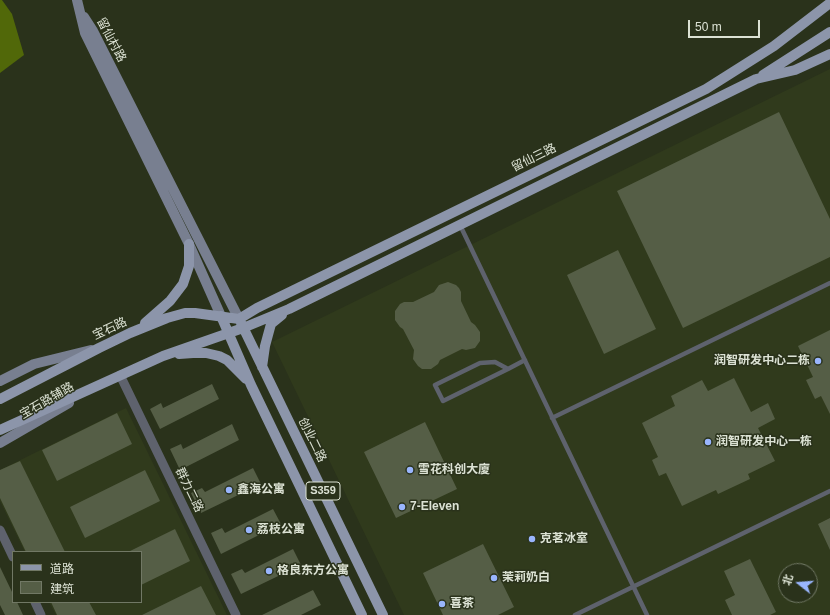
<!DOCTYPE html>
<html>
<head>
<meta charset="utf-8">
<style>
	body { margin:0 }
	#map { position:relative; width:830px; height:615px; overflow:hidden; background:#2a321b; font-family:Arial,"Noto Sans SC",sans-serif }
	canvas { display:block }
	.legend { position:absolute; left:12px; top:551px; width:130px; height:52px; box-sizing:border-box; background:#2a321b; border:1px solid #717865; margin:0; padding:5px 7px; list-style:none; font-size:12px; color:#dce2d4 }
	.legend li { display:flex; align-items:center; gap:8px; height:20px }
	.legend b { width:20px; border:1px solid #717865 }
	.north { position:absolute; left:778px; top:563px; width:40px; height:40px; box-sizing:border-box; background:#2a321b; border:1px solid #717865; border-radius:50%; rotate:287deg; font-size:11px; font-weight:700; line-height:16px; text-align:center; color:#dce2d4 }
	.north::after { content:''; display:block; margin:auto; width:14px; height:18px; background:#99b5fd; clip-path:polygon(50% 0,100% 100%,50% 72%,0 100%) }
	.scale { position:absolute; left:688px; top:20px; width:72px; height:18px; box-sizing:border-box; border:2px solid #dce2d4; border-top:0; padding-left:5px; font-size:12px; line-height:14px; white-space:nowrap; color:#dce2d4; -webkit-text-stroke:3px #2a321b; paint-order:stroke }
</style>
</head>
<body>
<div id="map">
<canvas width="830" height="615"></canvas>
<ul class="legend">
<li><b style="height:5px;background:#8c95aa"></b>道路</li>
<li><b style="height:11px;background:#555e46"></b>建筑</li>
</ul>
<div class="north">北</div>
<div class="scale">50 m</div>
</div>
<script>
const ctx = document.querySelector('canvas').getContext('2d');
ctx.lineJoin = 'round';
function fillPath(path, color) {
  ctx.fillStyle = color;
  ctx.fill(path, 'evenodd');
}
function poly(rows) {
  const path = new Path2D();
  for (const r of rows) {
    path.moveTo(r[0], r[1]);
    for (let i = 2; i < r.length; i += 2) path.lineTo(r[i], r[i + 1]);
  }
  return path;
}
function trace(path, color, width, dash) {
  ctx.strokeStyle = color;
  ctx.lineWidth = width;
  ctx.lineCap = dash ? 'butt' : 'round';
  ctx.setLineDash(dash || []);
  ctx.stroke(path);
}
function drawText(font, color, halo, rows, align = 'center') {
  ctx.font = font + ' Arial,"Noto Sans SC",sans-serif';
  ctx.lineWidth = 3;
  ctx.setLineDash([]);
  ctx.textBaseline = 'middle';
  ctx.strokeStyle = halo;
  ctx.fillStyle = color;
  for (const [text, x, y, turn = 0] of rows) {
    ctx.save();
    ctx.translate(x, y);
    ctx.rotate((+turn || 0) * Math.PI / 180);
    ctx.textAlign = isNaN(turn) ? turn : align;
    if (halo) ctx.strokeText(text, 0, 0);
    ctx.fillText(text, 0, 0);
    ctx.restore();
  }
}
const built = poly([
	[830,69,830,615,404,615,272,342],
	[786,571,810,571,810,595,786,595],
	[126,408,227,615,56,615,49,602,141,602,141,552,25,552,0,501,0,470]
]);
const forest = poly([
	[0,0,2,0,12,14,24,55,0,73]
]);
const building = poly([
	[779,112,830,219,830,257,683,328,617,191],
	[618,250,656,329,604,354,567,275],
	[448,282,456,285,459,288,461,292,461,301,471,322,475,325,480,332,480,341,475,348,466,350,462,349,440,360,438,364,431,369,422,369,418,366,413,359,414,350,403,329,400,327,395,320,395,311,400,304,404,302,413,302,434,292,439,285],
	[830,330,830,414,821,396,815,399,806,380,813,377,798,346],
	[734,378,751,412,768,403,775,419,758,428,775,461,748,474,750,479,718,494,716,490,682,506,666,473,659,476,652,460,658,457,642,423,675,406,671,396,702,380,708,391],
	[212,384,219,399,160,429,150,409,161,403,163,408],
	[117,413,132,444,57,481,42,450],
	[425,422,457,489,396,518,364,452],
	[232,424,239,440,180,470,170,449,181,444,183,449],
	[20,461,65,552,26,552,0,498,0,470],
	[253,468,261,484,201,513,191,493,202,488,205,492],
	[145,470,160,501,85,538,70,507],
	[273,509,281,524,221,554,211,533,222,528,225,533],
	[830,518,830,550,818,524],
	[175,529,190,561,141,585,141,552,128,552],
	[483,544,514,607,498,615,443,615,423,573],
	[293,549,301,565,241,594,231,574,242,569,245,573],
	[750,559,776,612,770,615,732,615,725,600,735,595,724,571],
	[0,567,13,594,13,602,17,602,23,615,5,615,0,605],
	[201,586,216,615,142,615],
	[313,590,321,605,301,615,262,615],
	[51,602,89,602,96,615,57,615]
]);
const lane = poly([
	[460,225,647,615],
	[508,369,495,362,480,363,435,385,443,401,508,369,525,360],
	[552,418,830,283],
	[575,615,830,491]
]);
const street = poly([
	[120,375,236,615],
	[0,530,13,557],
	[35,602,41,615]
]);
const secondary = poly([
	[77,0,85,33,189,244,221,316],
	[84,17,93,31,239,319],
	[0,381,34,364,91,350],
	[0,443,69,403]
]);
const primary = poly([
	[763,75,830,32],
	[221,316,251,385,362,615],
	[239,319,257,308,706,89,774,46,830,3],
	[145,323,170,301,183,284,189,266,189,244],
	[241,323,383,615],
	[179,354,193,353,206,353,219,356,227,360,246,379],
	[262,367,265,346,271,324,282,315],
	[0,399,99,348,130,333,167,318,185,313,195,313,239,319],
	[0,430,163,356,243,328,289,309,756,79,795,70,830,54]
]);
const markers = [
	[818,361,4,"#99b5fd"],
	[708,442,4,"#99b5fd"],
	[410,470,4,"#99b5fd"],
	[229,490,4,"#99b5fd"],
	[402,507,4,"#99b5fd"],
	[249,530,4,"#99b5fd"],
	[532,539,4,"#99b5fd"],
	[269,571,4,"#99b5fd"],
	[494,578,4,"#99b5fd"],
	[442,604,4,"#99b5fd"]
];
const shields = [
	[323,491,34]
];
const shieldNames = [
	["S359",323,491]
];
const streetNames = [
	["留仙村路",111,40,62],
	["留仙三路",534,158,-26],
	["宝石路",110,329,-25],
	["宝石路辅路",47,401,-30],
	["创业二路",312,440,64],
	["群力二路",189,490,64]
];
const poiNames = [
	["润智研发中心二栋",810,361,"right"],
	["润智研发中心一栋",716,442],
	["雪花科创大廈",418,470],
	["鑫海公寓",237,490],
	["7-Eleven",410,507],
	["荔枝公寓",257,530],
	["克茗冰室",540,539],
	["格良东方公寓",277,571],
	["茉莉奶白",502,578],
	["喜茶",450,604]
];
fillPath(built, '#303a1c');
fillPath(forest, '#516809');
fillPath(building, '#555e46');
trace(lane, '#5e626d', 4.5);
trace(street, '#5e626d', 9);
trace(secondary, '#787f90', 10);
trace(primary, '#8c95aa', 10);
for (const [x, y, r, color] of markers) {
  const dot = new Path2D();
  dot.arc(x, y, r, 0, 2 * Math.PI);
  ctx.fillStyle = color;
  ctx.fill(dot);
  trace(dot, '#2a321b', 1.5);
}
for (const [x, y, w] of shields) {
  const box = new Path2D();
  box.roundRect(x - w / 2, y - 9, w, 18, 3);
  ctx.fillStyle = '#2a321b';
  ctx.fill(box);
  trace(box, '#dce2d4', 1);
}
drawText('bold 11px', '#dce2d4', null, shieldNames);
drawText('12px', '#dce2d4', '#2a321b', streetNames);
drawText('bold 12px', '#dce2d4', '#2a321b', poiNames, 'left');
</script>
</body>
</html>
